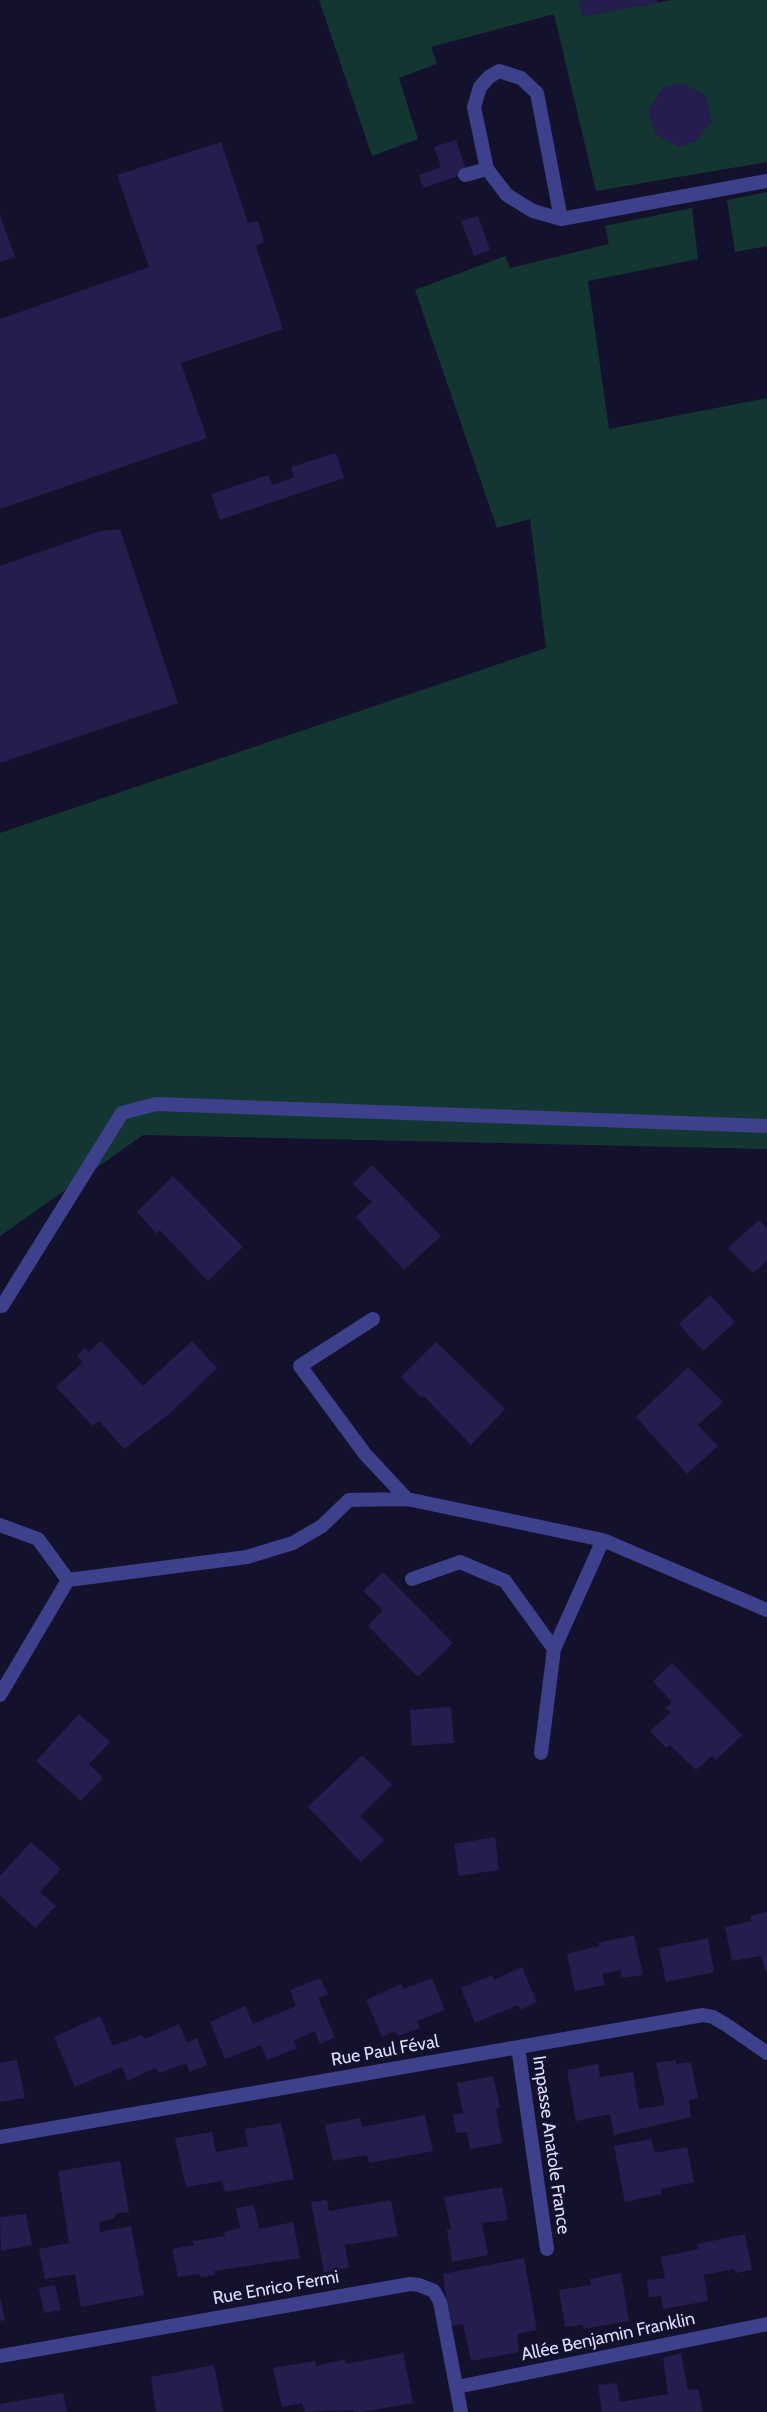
<!DOCTYPE html>
<html>
<head>
<meta charset="utf-8">
<style>
	body { margin:0 }
	canvas { display:block; background:#14112c }
</style>
</head>
<body>
<canvas width="767" height="2412"></canvas>
<script>
const ctx = document.querySelector('canvas').getContext('2d');
ctx.lineJoin = 'round';
function fillPath(path, color) {
  ctx.fillStyle = color;
  ctx.fill(path, 'evenodd');
}
function poly(rows) {
  const path = new Path2D();
  for (const r of rows) {
    path.moveTo(r[0], r[1]);
    for (let i = 2; i < r.length; i += 2) path.lineTo(r[i], r[i + 1]);
  }
  return path;
}
function trace(path, color, width, dash) {
  ctx.strokeStyle = color;
  ctx.lineWidth = width;
  ctx.lineCap = dash ? 'butt' : 'round';
  ctx.setLineDash(dash || []);
  ctx.stroke(path);
}
function drawText(font, color, halo, rows, align = 'center') {
  ctx.font = font + ' Cabin,sans-serif';
  ctx.lineWidth = 5;
  ctx.setLineDash([]);
  ctx.textBaseline = 'middle';
  ctx.strokeStyle = halo;
  ctx.fillStyle = color;
  for (const [text, x, y, turn = 0] of rows) {
    ctx.save();
    ctx.translate(x, y);
    ctx.rotate((+turn || 0) * Math.PI / 180);
    ctx.textAlign = isNaN(turn) ? turn : align;
    if (halo) ctx.strokeText(text, 0, 0);
    ctx.fillText(text, 0, 0);
    ctx.restore();
  }
}
const green = poly([
	[319,0,579,0,582,16,672,0,767,0,767,162,596,191,554,14,431,47,437,64,399,78,418,139,372,156],
	[767,192,767,246,735,252,727,200],
	[692,208,698,259,588,281,609,429,767,398,767,1149,143,1135,0,1236,0,833,546,648,530,519,497,528,415,290,505,256,510,268,609,244,605,226]
]);
const building = poly([
	[579,0,657,0,657,3,582,16],
	[683,83,706,96,712,121,697,141,678,147,656,134,648,113,662,88],
	[456,140,467,173,423,188,419,175,441,167,434,147],
	[221,142,248,223,258,221,264,242,256,246,283,329,181,363,207,438,0,509,0,319,149,267,117,175],
	[0,215,15,257,0,262],
	[478,216,490,250,474,256,461,221],
	[336,453,344,478,220,520,211,494,268,475,273,485,294,477,291,467],
	[120,529,178,703,0,763,0,566,100,531],
	[372,1165,441,1236,404,1270,356,1217,372,1202,353,1184],
	[173,1176,243,1247,208,1281,160,1230,157,1234,137,1212],
	[759,1220,767,1229,767,1261,753,1273,728,1248],
	[710,1295,735,1322,703,1351,679,1324],
	[101,1341,143,1386,192,1341,217,1368,170,1413,124,1449,99,1421,93,1426,56,1387,83,1362,77,1356,85,1347,89,1352],
	[436,1342,505,1409,471,1445,424,1396,422,1398,401,1377],
	[688,1367,723,1402,698,1425,718,1446,687,1474,636,1417],
	[383,1572,453,1643,418,1677,368,1626,383,1610,363,1591],
	[672,1663,742,1735,716,1760,712,1756,696,1770,670,1745,666,1748,650,1731,671,1712,665,1708,672,1702,653,1681],
	[451,1707,454,1743,412,1746,410,1710],
	[79,1714,110,1742,89,1764,103,1778,81,1801,36,1761],
	[362,1755,392,1785,360,1816,384,1840,361,1862,308,1807],
	[495,1837,499,1870,459,1876,454,1844],
	[31,1842,61,1869,40,1892,56,1906,35,1928,0,1895,0,1876],
	[767,1912,767,1971,765,1971,761,1956,732,1961,725,1927,752,1921,750,1916],
	[634,1935,643,1975,621,1978,621,1970,602,1974,605,1985,575,1991,567,1954,599,1946,598,1943],
	[708,1938,714,1972,666,1982,659,1948],
	[522,1967,537,2002,520,2010,518,2005,475,2023,461,1988,492,1975,494,1980],
	[320,1978,328,1994,318,1998,335,2037,320,2044,315,2031,293,2041,297,2048,267,2060,261,2045,225,2059,210,2022,245,2006,253,2024,296,2006,290,1990],
	[432,1978,445,2010,417,2021,420,2028,398,2036,395,2031,382,2037,366,2000,401,1984,404,1989],
	[100,2016,113,2046,142,2035,145,2039,179,2024,187,2043,197,2038,207,2065,190,2072,186,2063,160,2073,155,2068,128,2081,122,2067,75,2087,54,2037],
	[17,2060,25,2098,0,2102,0,2063],
	[676,2060,676,2064,691,2062,698,2098,689,2100,691,2117,614,2135,610,2114,576,2121,567,2070,598,2064,600,2077,633,2072,639,2109,665,2105,656,2063],
	[493,2076,500,2108,496,2109,502,2143,470,2149,467,2132,456,2133,453,2115,463,2113,457,2083],
	[425,2115,433,2151,369,2163,367,2155,333,2161,325,2125,360,2118,362,2127],
	[281,2123,294,2179,225,2192,222,2181,186,2187,175,2138,212,2132,216,2152,248,2146,245,2129],
	[651,2139,655,2153,687,2147,694,2182,661,2189,662,2194,625,2202,614,2146],
	[120,2161,129,2212,115,2214,115,2218,99,2222,100,2232,131,2226,144,2295,81,2307,75,2274,45,2279,39,2249,69,2243,58,2171],
	[502,2187,508,2220,482,2223,488,2255,452,2262,447,2229,451,2229,444,2197],
	[327,2200,329,2211,391,2200,398,2236,345,2245,349,2268,324,2272,311,2202],
	[254,2205,259,2229,293,2222,300,2258,214,2271,215,2275,200,2277,200,2274,178,2277,172,2249,194,2245,193,2241,225,2236,224,2232,240,2228,236,2208],
	[26,2214,32,2245,1,2251,0,2217],
	[745,2234,752,2270,736,2273,734,2269,704,2275,708,2301,663,2309,661,2296,649,2297,647,2280,665,2278,661,2257,699,2249,697,2244],
	[524,2258,537,2330,517,2334,519,2352,471,2361,463,2324,450,2326,443,2274],
	[621,2273,629,2321,583,2329,583,2325,565,2327,559,2290,591,2285,590,2279],
	[55,2285,61,2310,44,2313,39,2288],
	[0,2298,5,2320,0,2321],
	[403,2353,413,2403,362,2412,354,2412,354,2410,305,2412,302,2403,282,2407,273,2368,315,2361,316,2366,345,2359,346,2364],
	[681,2353,688,2390,698,2389,703,2412,602,2412,598,2385,617,2383,620,2402,668,2394,663,2358],
	[214,2365,223,2412,156,2412,151,2377],
	[63,2393,67,2412,0,2412,0,2404]
]);
const service = poly([
	[465,175,487,169],
	[561,219,537,93,521,78,499,71,489,77,480,87,474,107,487,169,507,195,533,211,561,219,767,181],
	[2,1306,122,1113,156,1104,767,1126],
	[457,2387,767,2324]
]);
const minor = poly([
	[373,1319,300,1366,365,1454,407,1499],
	[0,1525,38,1539,68,1580],
	[412,1579,460,1562,505,1581,554,1649],
	[68,1580,247,1557,293,1543,322,1526,349,1500,407,1499,603,1540,767,1610],
	[0,1695,68,1580],
	[541,1753,554,1649,603,1540],
	[518,2047,547,2249],
	[0,2137,703,2015,713,2017,728,2026,767,2053],
	[0,2356,410,2284,419,2285,434,2291,440,2302,461,2412]
]);
const streetNames = [
	["Rue Paul Féval",385,2051,-10],
	["Impasse Anatole France",551,2145,82],
	["Rue Enrico Fermi",276,2288,-10],
	["Allée Benjamin Franklin",608,2337,-12]
];
fillPath(green, '#143632');
fillPath(building, '#241d4d');
trace(service, '#3d408b', 14);
trace(minor, '#3d408b', 14);
drawText('18px', '#deddff', '#14112c', streetNames);
</script>
</body>
</html>
